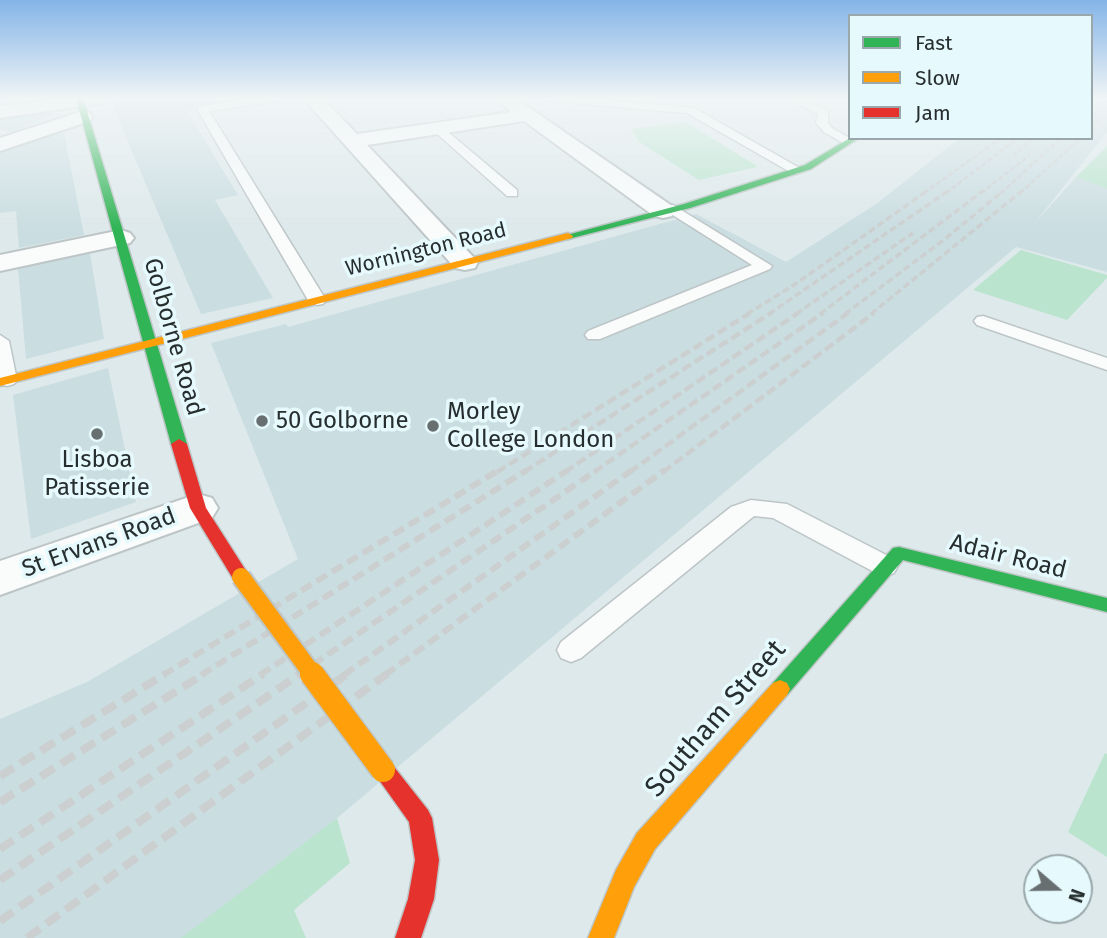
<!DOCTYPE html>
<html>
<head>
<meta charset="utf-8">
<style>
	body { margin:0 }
	#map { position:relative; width:1107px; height:938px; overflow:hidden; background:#dee9eb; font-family:"Fira Sans",sans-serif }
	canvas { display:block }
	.legend { position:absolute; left:848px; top:14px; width:245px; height:126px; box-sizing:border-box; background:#e6fafd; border:2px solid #9aa8ab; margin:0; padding:9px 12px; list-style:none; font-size:21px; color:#272e2f }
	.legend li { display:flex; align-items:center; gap:14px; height:35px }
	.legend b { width:35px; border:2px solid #9aa8ab }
	.north { position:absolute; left:1023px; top:854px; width:70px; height:70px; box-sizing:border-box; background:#e6fafd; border:2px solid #9aa8ab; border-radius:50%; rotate:110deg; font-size:19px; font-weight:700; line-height:28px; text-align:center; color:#272e2f }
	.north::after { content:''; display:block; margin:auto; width:24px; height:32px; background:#676f71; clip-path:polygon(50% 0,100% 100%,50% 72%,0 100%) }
</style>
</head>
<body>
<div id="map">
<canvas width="1107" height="938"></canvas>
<ul class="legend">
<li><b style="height:9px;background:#30b455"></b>Fast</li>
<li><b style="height:9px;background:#ff9f0a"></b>Slow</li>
<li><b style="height:9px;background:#e5322d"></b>Jam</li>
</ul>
<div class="north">N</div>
</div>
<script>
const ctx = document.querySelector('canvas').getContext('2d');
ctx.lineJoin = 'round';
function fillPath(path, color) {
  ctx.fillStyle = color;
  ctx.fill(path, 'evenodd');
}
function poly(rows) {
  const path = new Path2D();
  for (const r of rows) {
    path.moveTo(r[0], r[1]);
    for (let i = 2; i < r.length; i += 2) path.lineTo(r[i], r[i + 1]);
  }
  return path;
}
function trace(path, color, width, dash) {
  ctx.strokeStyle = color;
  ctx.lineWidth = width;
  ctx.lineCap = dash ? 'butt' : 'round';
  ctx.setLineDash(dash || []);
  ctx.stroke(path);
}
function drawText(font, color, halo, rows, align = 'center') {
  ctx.font = font + ' "Fira Sans",sans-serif';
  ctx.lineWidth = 7;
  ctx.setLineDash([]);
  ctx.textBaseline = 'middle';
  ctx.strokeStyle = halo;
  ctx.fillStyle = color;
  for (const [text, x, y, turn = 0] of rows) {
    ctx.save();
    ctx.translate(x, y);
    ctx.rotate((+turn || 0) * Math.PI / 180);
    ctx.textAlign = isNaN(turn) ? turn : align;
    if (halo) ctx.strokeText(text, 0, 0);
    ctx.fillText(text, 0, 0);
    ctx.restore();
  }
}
const built = poly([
	[138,98,270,98,187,111,238,195,215,200,273,298,201,314,111,102],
	[1091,98,1107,98,1107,132,1034,224,1076,177,1107,189,1107,272,1016,247,330,824,182,938,0,938,0,719,87,682,298,559,211,343,286,324,288,327,696,214,786,262,876,204,960,138,1091,138],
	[50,110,52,116,11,132,0,130,0,116],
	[64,133,84,235,19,248,16,211,0,213,0,151,52,134],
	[90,253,104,339,26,359,18,268],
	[108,368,136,502,31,539,13,395]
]);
const green = poly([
	[686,122,757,166,757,167,699,180,639,142,631,129],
	[1107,146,1107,189,1076,177],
	[1021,250,1107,275,1107,278,1067,320,973,290],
	[1105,753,1107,754,1107,857,1068,832],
	[337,818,350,863,294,910,306,938,181,938]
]);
const lane = poly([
	[258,98,282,98,277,101,209,111,326,300,323,304,317,305,308,300,197,109,202,106,258,98],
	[544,98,581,98,694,108,803,170,797,174,792,173,687,113,549,101,544,98],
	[787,98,800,98,828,111,828,123,832,128,855,141,845,144,824,132,816,123,818,114,787,98],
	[434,127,442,127,517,190,517,196,507,196,434,131,434,127],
	[673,205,772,266,770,269,600,339,588,339,585,335,588,331,752,265,668,212,668,206,673,205],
	[983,316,1107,358,1107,370,977,325,974,321,977,317,983,316],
	[0,335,9,341,17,380,14,384,7,386,0,384,0,335],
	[751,500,787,504,894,559,898,566,894,573,885,576,876,573,773,518,754,516,581,658,571,662,561,658,557,650,561,642,731,507,751,500]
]);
const street = poly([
	[66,98,111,98,102,103,0,118,0,106,66,98],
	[303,98,322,98,357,134,511,112,495,98,515,98,672,206,675,211,672,216,663,218,654,216,524,121,367,145,478,262,475,268,465,270,455,268,303,98],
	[83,111,90,113,92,117,90,121,0,151,0,138,83,111],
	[121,230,130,233,134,238,130,243,0,271,0,255,121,230],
	[198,494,212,498,218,508,212,518,0,595,0,561,198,494]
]);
const fast = poly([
	[76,98,83,98,187,444,184,447,179,449,171,444,76,98],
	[850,138,859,138,811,169,690,208,568,239,563,236,684,204,805,165,850,138],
	[899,547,1107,598,1107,612,903,560,787,695,780,698,773,695,770,689,773,683,893,548,899,547]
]);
const slow = poly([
	[568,233,573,236,572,238,0,386,0,378,568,233],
	[780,680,787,683,790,689,787,695,655,849,634,887,614,938,588,938,616,870,637,833,773,683,780,680]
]);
const jam = poly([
	[179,439,187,444,206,508,250,577,247,582,241,584,235,582,190,508,171,444,179,439],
	[383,760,391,763,428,810,432,818,439,860,434,899,421,938,395,938,408,899,415,860,409,822,372,770,375,763,383,760]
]);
const railFar4 = poly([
	[1091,107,1100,98],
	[1091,128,1107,111],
	[1013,156,1034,138],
	[924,193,1001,138],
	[946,193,1018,138],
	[981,193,1030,155],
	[1001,193,1061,138],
	[1020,193,1081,138]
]);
const railFar3 = poly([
	[747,314,794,285,927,191],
	[769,314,948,191],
	[796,314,913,233],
	[820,314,983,191],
	[845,314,945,239,1003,191],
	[871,314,1022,191]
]);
const railFar2 = poly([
	[497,472,750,313],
	[524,472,771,313],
	[565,472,798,313],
	[594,472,823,313],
	[630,472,848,313],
	[663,472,874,313]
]);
const railFar1 = poly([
	[163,675,499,470],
	[201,675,527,470],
	[260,675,568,470],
	[298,675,597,470],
	[344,675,632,470],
	[385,675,665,470]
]);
const rail = poly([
	[0,776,165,674],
	[0,802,204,674],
	[0,849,263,674],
	[0,880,300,674],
	[0,921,347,674],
	[27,938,387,674]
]);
const slowBridgeFar1 = poly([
	[241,577,313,675]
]);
const slowBridge = poly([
	[312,674,383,770]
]);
const markers = [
	[262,421,7,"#676f71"],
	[433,426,7,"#676f71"],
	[97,434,7,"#676f71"]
];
const farStreetnames = [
	["Wornington Road",426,250,-14]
];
const streetNames = [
	["Golborne Road",173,337,74],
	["St Ervans Road",99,543,-20],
	["Adair Road",1008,557,14]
];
const poiNames = [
	["Morley",447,412],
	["College London",447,440],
	["50 Golborne",276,421],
	["Lisboa",97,460,"center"],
	["Patisserie",97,488,"center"]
];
const nearStreetnames = [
	["Southam Street",716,719,-49]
];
fillPath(built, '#cadde1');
fillPath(green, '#bbe4cf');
trace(lane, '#bdc5c6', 3);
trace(street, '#bdc5c6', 4);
trace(fast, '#bdc5c6', 3);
trace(slow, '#bdc5c6', 3);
trace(jam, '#bdc5c6', 3);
fillPath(lane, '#fafcfc');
fillPath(street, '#fafcfc');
fillPath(fast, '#30b455');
fillPath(slow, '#ff9f0a');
fillPath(jam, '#e5322d');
trace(railFar4, '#cbcfcf', 2.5, [5, 2.5]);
trace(railFar3, '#cbcfcf', 3.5, [7, 3.5]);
trace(railFar2, '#cbcfcf', 4.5, [10, 4.5]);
trace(railFar1, '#cbcfcf', 6, [12, 6]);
trace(rail, '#cbcfcf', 8, [16, 8]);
trace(slowBridgeFar1, '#bdc5c6', 22, []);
trace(slowBridge, '#bdc5c6', 27, []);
trace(slowBridgeFar1, '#ff9f0a', 18);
trace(slowBridge, '#ff9f0a', 24);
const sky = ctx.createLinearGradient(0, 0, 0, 229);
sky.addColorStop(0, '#84b4e8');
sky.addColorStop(0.43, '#f0f5f6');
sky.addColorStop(1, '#f0f5f600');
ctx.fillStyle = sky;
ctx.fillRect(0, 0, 1107, 229);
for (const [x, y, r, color] of markers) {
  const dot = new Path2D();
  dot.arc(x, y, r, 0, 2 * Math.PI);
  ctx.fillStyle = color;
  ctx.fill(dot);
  trace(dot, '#e6fafd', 2.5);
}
drawText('21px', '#272e2f', '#e6fafd', farStreetnames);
drawText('24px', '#272e2f', '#e6fafd', streetNames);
drawText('24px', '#272e2f', '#e6fafd', poiNames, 'left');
drawText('28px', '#272e2f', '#e6fafd', nearStreetnames);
</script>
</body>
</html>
